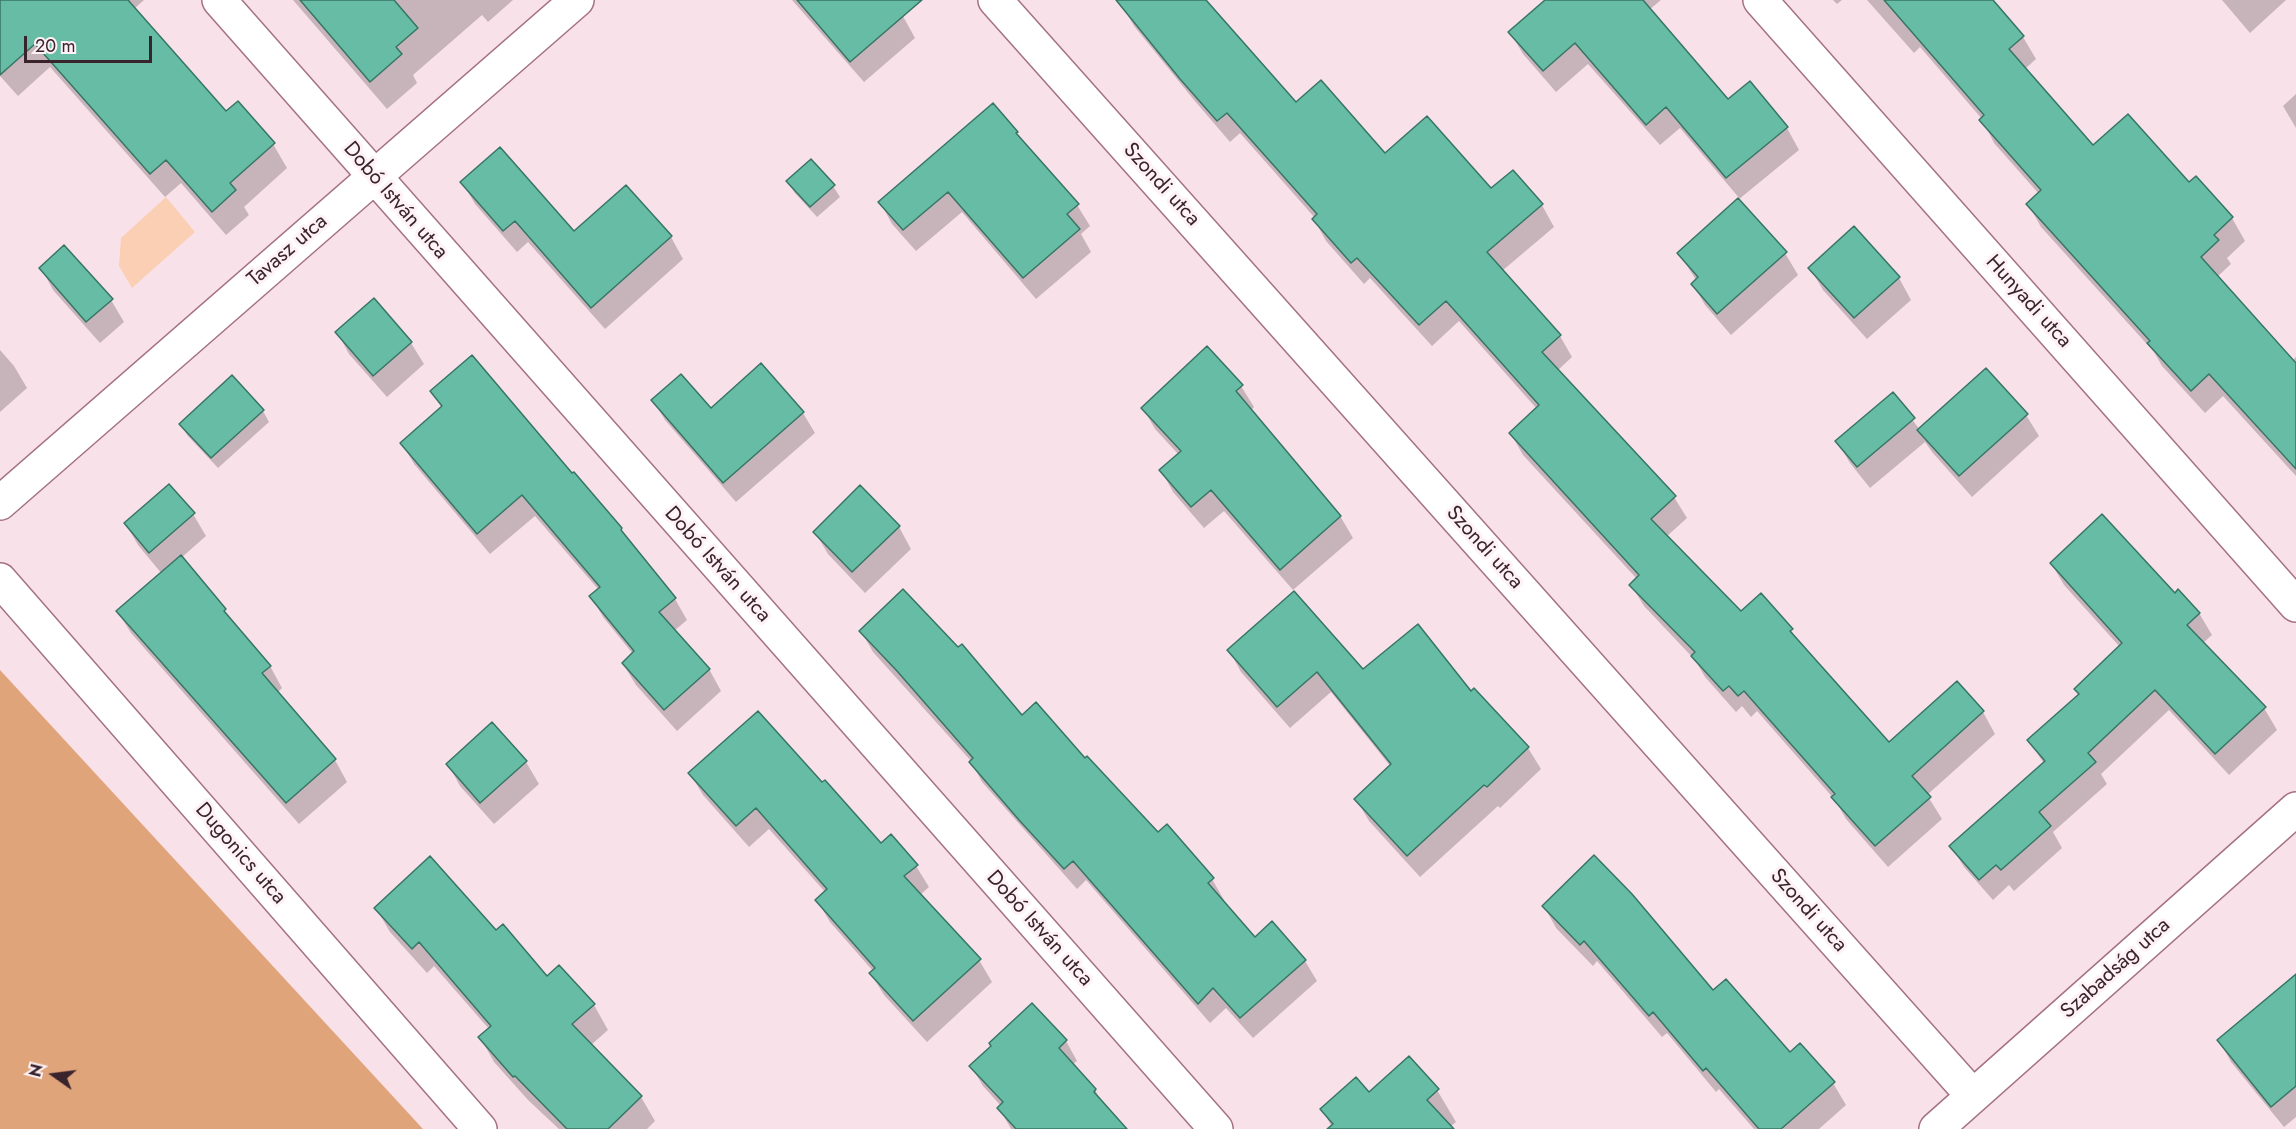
<!DOCTYPE html>
<html>
<head>
<meta charset="utf-8">
<style>
	body { margin:0 }
	#map { position:relative; width:2296px; height:1129px; overflow:hidden; background:#f9e1e9; font-family:Jost,sans-serif }
	canvas { display:block }
	.north { position:absolute; left:24px; top:1045px; width:60px; height:60px; -webkit-text-stroke:4px #fef2f6; paint-order:stroke; rotate:284deg; font-size:16px; font-weight:700; line-height:24px; text-align:center; color:#39242c }
	.north::after { content:''; display:block; margin:auto; width:21px; height:27px; background:#39242c; clip-path:polygon(50% 0,100% 100%,50% 72%,0 100%) }
	.scale { position:absolute; left:24px; top:36px; width:128px; height:27px; box-sizing:border-box; border:3px solid #39242c; border-top:0; padding-left:8px; font-size:18px; line-height:21px; white-space:nowrap; color:#39242c; -webkit-text-stroke:4px #fef2f6; paint-order:stroke }
</style>
</head>
<body>
<div id="map">
<canvas width="2296" height="1129"></canvas>
<div class="north">N</div>
<div class="scale">20 m</div>
</div>
<script>
const ctx = document.querySelector('canvas').getContext('2d');
ctx.lineJoin = 'round';
function fillPath(path, color) {
  ctx.fillStyle = color;
  ctx.fill(path, 'evenodd');
}
function poly(rows) {
  const path = new Path2D();
  for (const r of rows) {
    path.moveTo(r[0], r[1]);
    for (let i = 2; i < r.length; i += 2) path.lineTo(r[i], r[i + 1]);
  }
  return path;
}
function trace(path, color, width, dash) {
  ctx.strokeStyle = color;
  ctx.lineWidth = width;
  ctx.lineCap = dash ? 'butt' : 'round';
  ctx.setLineDash(dash || []);
  ctx.stroke(path);
}
function drawText(font, color, halo, rows, align = 'center') {
  ctx.font = font + ' Jost,sans-serif';
  ctx.lineWidth = 6;
  ctx.setLineDash([]);
  ctx.textBaseline = 'middle';
  ctx.strokeStyle = halo;
  ctx.fillStyle = color;
  for (const [text, x, y, turn = 0] of rows) {
    ctx.save();
    ctx.translate(x, y);
    ctx.rotate((+turn || 0) * Math.PI / 180);
    ctx.textAlign = isNaN(turn) ? turn : align;
    if (halo) ctx.strokeText(text, 0, 0);
    ctx.fillText(text, 0, 0);
    ctx.restore();
  }
}
const green = poly([
	[166,197,195,232,132,288,119,266,121,238]
]);
const forest = poly([
	[0,670,423,1129,0,1129]
]);
const shadow = poly([
	[12,0,144,0,134,9,226,113,273,144,287,168,244,207,249,215,226,235,181,183,165,197,50,67,18,96,0,76,0,10],
	[293,0,513,0,488,22,482,15,413,75,417,83,387,109],
	[792,0,894,0,915,38,864,82],
	[1127,0,1205,0,1296,105,1385,155,1542,205,1554,227,1502,271,1560,336,1572,357,1557,371,1674,497,1687,518,1666,537,1741,613,1791,630,1800,645,1888,745,1957,683,1983,712,1995,734,1927,795,1942,819,1888,867,1846,819,1835,800,1757,711,1751,717,1742,706,1736,712,1705,677,1695,660,1644,606,1631,585,1637,579,1523,455,1511,434,1537,409,1459,321,1432,346,1370,278,1364,284,1326,241,1314,219,1315,218,1240,133,1230,142,1194,100,1134,26,1122,5],
	[1547,0,1661,0,1649,10,1728,101,1787,128,1799,150,1738,200,1785,253,1798,275,1731,335,1705,305,1693,284,1696,280,1679,253,1740,199,1680,128,1660,145,1588,64,1556,92,1523,54,1510,32],
	[1833,0,1842,0,1837,4],
	[1867,0,1991,0,2023,37,2036,59,2025,69,2093,147,2189,184,2196,178,2232,218,2245,241,2227,258,2231,264,2217,277,2292,361,2296,357,2296,476,2223,396,2205,413,2162,366,2154,352,2041,227,2028,204,2039,194,1994,143,1982,119,1920,47,1914,53],
	[2222,0,2286,0,2250,33],
	[2296,94,2296,128,2283,106],
	[993,105,1021,141,1077,205,1090,226,1081,234,1091,252,1036,299,962,212,916,251,892,224,880,202],
	[788,181,833,186,840,197,817,217,794,192],
	[462,182,574,234,671,237,683,259,605,329,528,242,517,252,475,204],
	[41,268,111,300,124,322,100,343,53,290],
	[1810,268,1899,278,1911,300,1867,339,1823,290],
	[337,332,411,343,424,364,387,397,349,354],
	[0,350,14,366,27,388,0,412],
	[761,365,803,413,815,433,736,502,665,420,653,400,711,410],
	[232,377,263,411,269,422,218,468,187,435,181,424],
	[1241,386,1254,407,1251,410,1340,516,1353,538,1293,590,1224,511,1204,528,1173,492,1161,470,1179,455,1155,429,1143,408],
	[432,392,572,475,621,529,628,541,675,599,687,620,674,631,709,669,721,691,677,731,636,685,623,664,633,654,603,617,591,596,598,589,535,516,490,554,414,464,402,443,442,408],
	[1893,394,1920,430,2026,415,2039,436,1972,497,1932,452,1925,442,1870,488,1850,463,1837,441],
	[168,486,193,514,206,536,181,558,270,666,282,688,277,693,335,760,347,782,299,824,131,633,118,612,162,574,138,545,126,524],
	[899,527,911,549,865,593,828,554,815,532],
	[2051,563,2175,595,2199,613,2212,635,2203,643,2264,708,2277,730,2229,775,2169,710,2101,774,2107,784,2053,832,2062,848,2014,891,2009,885,1993,900,1964,867,1951,846,2044,764,2029,740,2080,696,2120,647,2064,585],
	[861,631,1021,717,1085,761,1158,834,1212,879,1224,900,1222,901,1255,939,1305,961,1317,981,1253,1038,1226,1008,1210,1023,1086,880,1077,889,982,782,971,761,873,652],
	[1229,650,1363,671,1470,693,1528,748,1541,769,1500,808,1498,806,1420,877,1369,821,1356,799,1391,767,1331,692,1290,728,1241,672],
	[526,762,539,784,494,824,460,786,448,764],
	[690,774,881,845,916,866,929,887,920,895,979,960,992,982,927,1042,884,995,871,974,873,971,830,922,817,900,826,893,769,829,749,847,703,795],
	[1544,906,1713,992,1790,1054,1833,1083,1846,1105,1819,1129,1754,1129,1719,1089,1716,1092,1667,1033,1662,1037,1597,961,1593,966,1556,928],
	[376,908,496,932,547,978,559,967,594,1005,608,1030,591,1045,641,1097,655,1121,647,1129,559,1129,528,1100,494,1062,480,1037,489,1029,434,966,427,973,390,932],
	[2296,975,2296,1117,2284,1127,2231,1062,2219,1040],
	[1066,1041,1077,1061,1072,1065,1095,1090,1103,1104,1082,1129,1011,1129,999,1108,1001,1106,983,1086,971,1066],
	[1437,1090,1456,1122,1450,1127,1452,1129,1333,1129,1322,1109,1369,1094]
]);
const building = poly([
	[0,0,128,0,226,111,238,101,275,143,230,183,236,190,212,212,166,160,150,174,35,44,0,75,0,0],
	[300,0,394,0,418,28,396,47,402,54,370,82,300,0],
	[797,0,922,0,850,62,797,0],
	[1116,0,1206,0,1296,102,1321,80,1385,153,1427,116,1491,188,1513,170,1543,204,1487,252,1561,335,1542,352,1676,496,1651,519,1741,611,1761,593,1793,629,1790,631,1889,742,1957,681,1984,711,1912,776,1931,797,1875,846,1831,797,1835,794,1744,691,1738,696,1729,686,1723,691,1691,656,1695,652,1629,585,1639,575,1509,433,1539,405,1446,301,1419,325,1357,258,1351,263,1312,219,1317,214,1227,113,1217,121,1180,79,1116,0],
	[1545,0,1643,0,1728,99,1750,81,1788,127,1726,178,1666,107,1646,125,1575,43,1543,71,1508,32,1545,0],
	[1884,0,1993,0,2024,36,2009,49,2093,145,2128,114,2189,182,2196,176,2233,217,2214,235,2219,240,2201,257,2296,363,2296,469,2209,374,2191,391,2147,343,2150,341,2026,204,2041,190,1979,120,1984,115,1884,0],
	[993,103,1018,132,1016,133,1079,204,1067,214,1080,229,1023,278,948,192,903,230,878,202,993,103],
	[500,147,574,231,626,185,672,236,591,308,515,221,503,231,460,182,500,147],
	[811,159,835,185,810,207,786,181,811,159],
	[1738,198,1787,252,1717,314,1691,284,1698,277,1677,253,1738,198],
	[1854,226,1900,277,1854,318,1808,268,1854,226],
	[64,245,113,299,86,322,39,268,64,245],
	[374,298,412,342,373,376,335,332,374,298],
	[1207,346,1243,385,1236,391,1341,516,1280,570,1211,490,1191,507,1159,470,1181,451,1141,408,1207,346],
	[472,355,572,473,574,472,622,528,621,530,676,598,659,612,710,669,664,710,622,663,634,651,589,596,600,587,522,495,477,534,400,443,442,406,430,391,472,355],
	[761,363,804,412,723,483,651,400,681,374,711,408,761,363],
	[1986,368,2028,414,1959,476,1917,430,1986,368],
	[232,375,264,410,211,458,179,424,232,375],
	[1893,392,1915,418,1857,467,1835,441,1893,392],
	[169,484,195,513,149,553,124,523,169,484],
	[860,485,900,526,852,572,813,532,860,485],
	[2102,514,2175,593,2178,589,2200,613,2187,625,2266,707,2215,754,2155,690,2088,753,2096,762,2039,812,2051,826,2001,870,1996,865,1979,880,1949,846,2045,761,2027,740,2079,694,2074,689,2122,643,2050,563,2102,514],
	[181,555,226,609,224,611,271,666,262,673,336,759,286,803,116,611,181,555],
	[903,589,958,647,962,644,1022,715,1036,702,1085,758,1087,756,1158,832,1167,824,1214,878,1208,883,1255,937,1272,921,1306,960,1240,1018,1213,988,1198,1004,1073,861,1064,869,1019,820,969,762,973,758,897,671,859,631,903,589],
	[1294,591,1363,669,1418,624,1471,691,1474,688,1529,747,1487,787,1484,785,1407,856,1354,799,1391,764,1317,672,1277,707,1227,650,1294,591],
	[758,711,822,782,825,780,881,843,891,834,918,865,904,876,981,959,913,1021,869,973,875,968,815,900,827,889,756,808,736,826,688,773,758,711],
	[492,722,527,761,480,803,446,764,492,722],
	[1594,855,1632,894,1713,990,1726,979,1790,1052,1800,1043,1835,1082,1781,1129,1759,1129,1706,1068,1703,1071,1653,1012,1649,1016,1584,941,1580,945,1542,906,1594,855],
	[430,856,496,930,503,924,547,976,559,965,595,1004,572,1024,642,1096,608,1129,567,1129,515,1076,513,1077,478,1037,491,1026,419,942,412,949,374,908,430,856],
	[2296,974,2296,1086,2271,1107,2217,1040,2296,974],
	[1032,1003,1067,1040,1059,1048,1096,1089,1094,1092,1127,1129,1016,1129,997,1108,1003,1102,969,1066,991,1046,989,1043,1032,1003],
	[1409,1056,1439,1089,1427,1100,1454,1129,1327,1129,1333,1124,1320,1109,1356,1077,1369,1092,1409,1056]
]);
const street = poly([
	[219,0,1216,1129],
	[995,0,1973,1096],
	[1760,0,2296,605],
	[0,503,577,0],
	[0,580,480,1129],
	[1936,1129,2296,809]
]);
const streetNames = [
	["Szondi utca",1161,185,48],
	["Dobó István utca",395,201,49],
	["Tavasz utca",288,251,-41],
	["Hunyadi utca",2028,302,48],
	["Szondi utca",1484,548,48],
	["Dobó István utca",717,565,48],
	["Dugonics utca",240,854,49],
	["Szondi utca",1808,911,48],
	["Dobó István utca",1039,929,48],
	["Szabadság utca",2116,969,-42]
];
fillPath(green, '#facfb4');
fillPath(forest, '#e0a47b');
fillPath(shadow, '#0003');
fillPath(building, '#66bca5');
trace(building, '#377565', 1.5);
trace(street, '#a47185', 36);
trace(street, '#fff', 33);
drawText('21px', '#39242c', '#fef2f6', streetNames);
</script>
</body>
</html>
